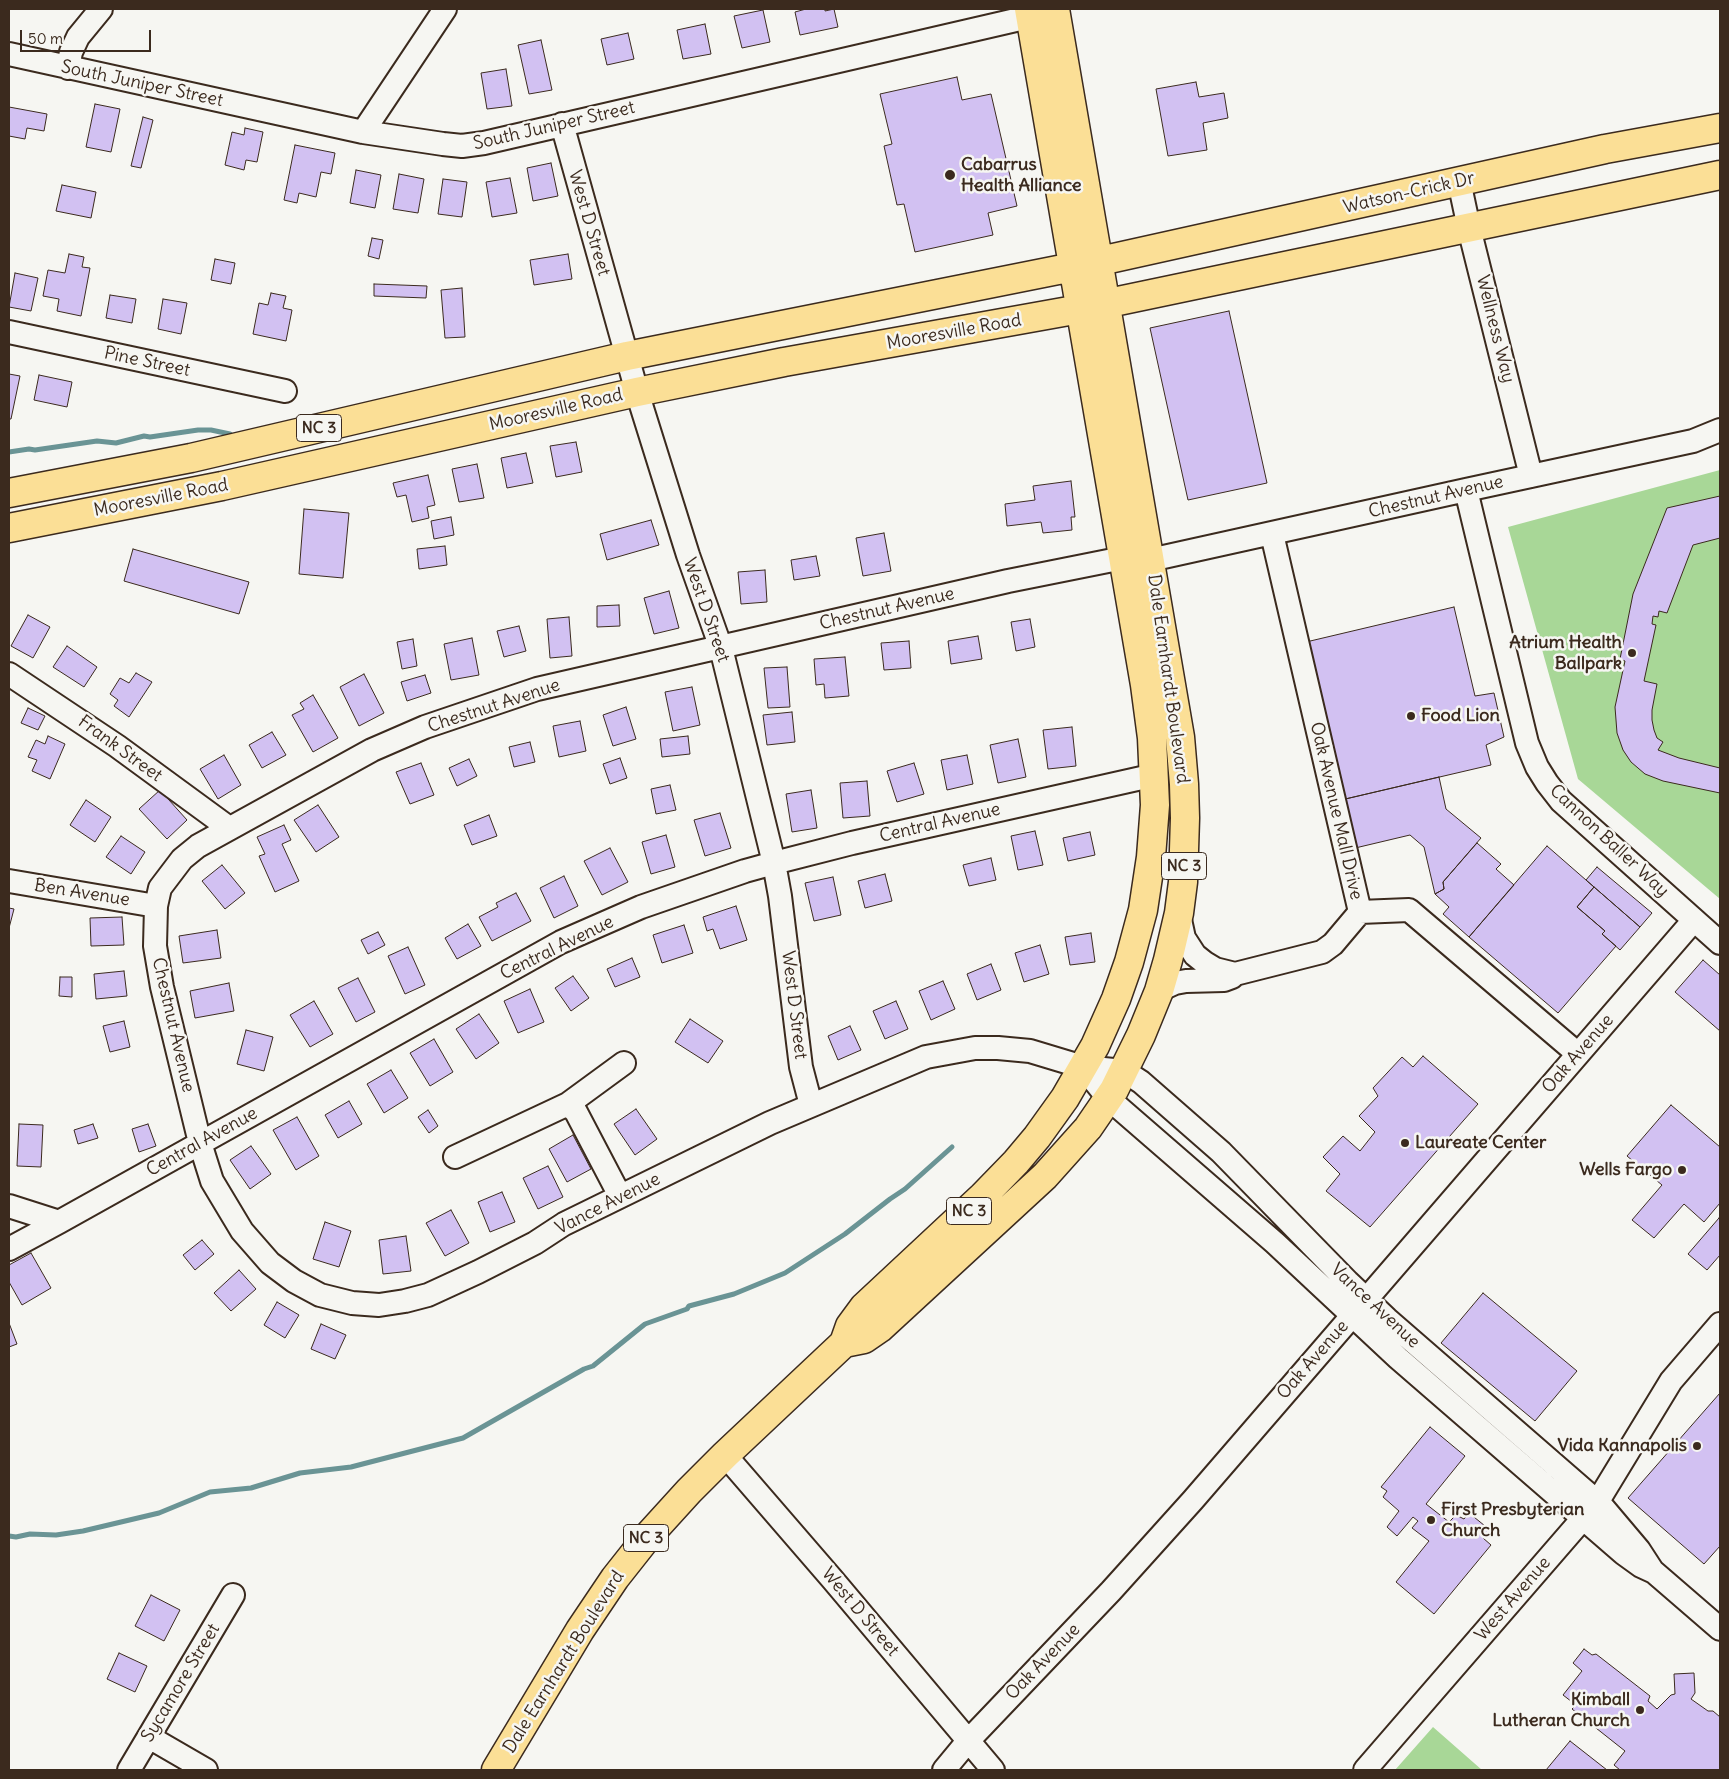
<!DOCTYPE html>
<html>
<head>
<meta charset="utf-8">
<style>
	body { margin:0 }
	#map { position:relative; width:1729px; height:1779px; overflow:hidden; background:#f6f6f2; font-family:Delius,sans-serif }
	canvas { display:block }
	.frame { position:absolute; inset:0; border:10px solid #3b2a1e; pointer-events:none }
	.scale { position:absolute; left:20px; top:30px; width:131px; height:22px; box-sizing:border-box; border:2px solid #3b2a1e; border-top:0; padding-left:6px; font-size:15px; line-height:18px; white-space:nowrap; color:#3b2a1e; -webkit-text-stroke:4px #f6f6f2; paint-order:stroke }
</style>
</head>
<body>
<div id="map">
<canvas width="1729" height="1779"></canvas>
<div class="frame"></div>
<div class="scale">50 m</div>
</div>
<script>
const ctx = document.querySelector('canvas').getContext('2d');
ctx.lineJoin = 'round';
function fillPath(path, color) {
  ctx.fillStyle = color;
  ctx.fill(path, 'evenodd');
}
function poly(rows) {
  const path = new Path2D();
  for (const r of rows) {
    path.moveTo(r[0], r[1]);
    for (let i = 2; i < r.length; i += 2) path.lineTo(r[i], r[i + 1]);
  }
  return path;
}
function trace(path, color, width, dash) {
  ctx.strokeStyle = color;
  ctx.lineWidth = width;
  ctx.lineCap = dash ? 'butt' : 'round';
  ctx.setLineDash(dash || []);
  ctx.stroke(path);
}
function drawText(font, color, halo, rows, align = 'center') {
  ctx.font = font + ' Delius,sans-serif';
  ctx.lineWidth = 5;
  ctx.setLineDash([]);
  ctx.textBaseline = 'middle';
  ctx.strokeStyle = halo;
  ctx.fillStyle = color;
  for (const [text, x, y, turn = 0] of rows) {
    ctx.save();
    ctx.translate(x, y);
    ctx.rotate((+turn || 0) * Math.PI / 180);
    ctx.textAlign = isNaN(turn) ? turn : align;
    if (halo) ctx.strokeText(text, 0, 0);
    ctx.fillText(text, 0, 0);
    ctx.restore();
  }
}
const green = poly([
	[1720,470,1720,899,1578,779,1508,527],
	[1433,1727,1482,1770,1395,1770]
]);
const stream = poly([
	[9,452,29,449,35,450,97,441,116,443,144,436,150,437,198,430,211,430,230,434],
	[9,1536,16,1537,30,1534,56,1535,83,1531,159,1513,210,1492,251,1488,300,1473,351,1467,463,1438,584,1369,593,1366,645,1324,687,1309,689,1306,734,1294,785,1273,845,1234,890,1199,905,1189,952,1147]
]);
const building = poly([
	[806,9,825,9,825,11,834,9,838,27,800,35,795,12,806,9],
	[763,10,770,42,742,48,734,16,763,10],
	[705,24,711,54,683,59,677,30,705,24],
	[628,33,634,59,607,65,601,39,628,33],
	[541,40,552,90,529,94,518,45,541,40],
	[506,69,512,106,487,109,481,73,506,69],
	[957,77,962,100,991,94,1017,206,988,213,993,235,915,252,904,204,897,205,884,146,892,144,880,94,957,77],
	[1196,82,1199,97,1224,93,1228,118,1203,123,1207,150,1168,156,1156,89,1196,82],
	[95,104,120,109,111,152,86,147,95,104],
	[9,107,47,114,44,131,27,128,25,139,9,136,9,107],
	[143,117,153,120,141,168,131,166,143,117],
	[245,128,263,132,257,162,246,160,244,170,225,165,232,132,244,135,245,128],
	[295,145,335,153,331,174,321,172,316,197,299,193,297,203,284,200,295,145],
	[551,163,558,196,533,201,527,168,551,163],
	[356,170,381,175,375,208,350,203,356,170],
	[399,174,424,179,418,213,393,209,399,174],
	[510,178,517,213,492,217,486,182,510,178],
	[443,179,467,182,462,217,438,214,443,179],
	[62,185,96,192,91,218,56,211,62,185],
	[372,238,383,240,379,259,368,256,372,238],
	[69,254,84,257,82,267,90,268,81,316,57,311,59,299,43,296,48,270,65,273,69,254],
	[568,254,572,279,534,285,530,260,568,254],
	[215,259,235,263,231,284,211,280,215,259],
	[15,273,38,278,31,311,9,307,15,273],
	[374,284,427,286,426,298,374,296,374,284],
	[462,288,465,337,445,338,441,290,462,288],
	[271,293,286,296,283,308,292,310,286,341,253,334,259,303,268,305,271,293],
	[110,295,136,299,132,323,106,318,110,295],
	[163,299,187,303,181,334,158,329,163,299],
	[1229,311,1267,483,1188,500,1150,328,1229,311],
	[9,374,20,376,11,419,9,419,9,374],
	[39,375,72,382,67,407,34,400,39,375],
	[576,442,582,472,556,477,550,446,576,442],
	[526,453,533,483,507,488,501,458,526,453],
	[477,464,484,498,459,502,452,469,477,464],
	[428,475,435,505,427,507,429,518,412,522,406,495,397,497,393,483,428,475],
	[1071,481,1075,517,1071,517,1072,530,1043,533,1041,522,1007,526,1005,504,1035,500,1033,486,1071,481],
	[1720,496,1720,538,1693,545,1667,613,1659,611,1658,617,1653,616,1652,624,1656,625,1644,681,1657,684,1652,710,1652,720,1654,730,1657,738,1663,742,1658,750,1679,758,1720,768,1720,793,1663,781,1645,774,1631,762,1623,750,1617,733,1615,707,1625,661,1620,659,1633,594,1667,508,1720,496],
	[304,509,349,513,343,578,299,574,304,509],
	[451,517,454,535,434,539,431,521,451,517],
	[651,520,659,545,607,560,600,534,651,520],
	[884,533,891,571,863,576,856,538,884,533],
	[445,546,447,565,419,569,417,549,445,546],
	[133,549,249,582,239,614,124,581,133,549],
	[816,556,820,576,794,580,791,560,816,556],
	[765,570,767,602,741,604,738,572,765,570],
	[669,591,679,628,654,634,644,598,669,591],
	[619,605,620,626,597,627,597,606,619,605],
	[1454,607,1475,696,1494,693,1504,737,1486,745,1491,765,1341,800,1306,642,1454,607],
	[28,615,50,627,33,658,11,646,28,615],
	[569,617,572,656,550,658,547,619,569,617],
	[1030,619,1035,647,1016,651,1011,622,1030,619],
	[519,626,526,651,504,657,497,631,519,626],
	[978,636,982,659,951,664,948,641,978,636],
	[472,638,479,675,451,680,444,644,472,638],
	[413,639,417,666,402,669,397,642,413,639],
	[909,641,911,668,884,670,881,643,909,641],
	[67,646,97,667,84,687,53,667,67,646],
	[845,657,849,696,825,698,824,684,816,685,814,659,845,657],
	[787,667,790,707,768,708,764,668,787,667],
	[136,673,152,682,129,717,114,706,118,700,110,694,120,678,129,683,136,673],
	[364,674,384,713,359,726,340,687,364,674],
	[425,675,431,693,407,701,401,682,425,675],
	[692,687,700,725,673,731,665,692,692,687],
	[313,695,338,738,313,752,292,715,304,709,300,703,313,695],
	[626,707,636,739,613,746,603,715,626,707],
	[28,708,45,716,38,730,21,723,28,708],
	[792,712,795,742,767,745,763,715,792,712],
	[580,721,586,751,559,757,553,726,580,721],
	[1072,727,1076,766,1048,769,1043,730,1072,727],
	[272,732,286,755,262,768,249,745,272,732],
	[48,736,65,744,50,779,32,771,37,760,28,757,36,740,45,744,48,736],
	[688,736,690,754,662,757,660,739,688,736],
	[1018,739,1026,777,998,783,990,745,1018,739],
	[530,742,535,762,514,767,509,747,530,742],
	[224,755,241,785,218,799,200,769,224,755],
	[967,755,973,784,947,790,941,760,967,755],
	[620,758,627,778,610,784,603,764,620,758],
	[469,759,477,776,457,786,449,768,469,759],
	[421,763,434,795,410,804,396,772,421,763],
	[914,763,924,794,897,802,887,771,914,763],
	[1439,777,1446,809,1481,838,1443,882,1444,889,1435,894,1424,847,1410,835,1351,849,1341,800,1439,777],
	[867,781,870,816,843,818,840,783,867,781],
	[670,785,676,810,656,814,651,789,670,785],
	[160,790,187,820,167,839,139,809,160,790],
	[811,790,817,828,792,832,786,794,811,790],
	[86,800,111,817,95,842,70,825,86,800],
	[318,805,339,837,316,852,294,820,318,805],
	[720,813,731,848,705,856,694,820,720,813],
	[489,815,497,836,472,845,464,825,489,815],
	[284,825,291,840,282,844,299,881,275,892,259,856,265,854,257,837,284,825],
	[1035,831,1043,865,1018,870,1011,836,1035,831],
	[1090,832,1095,855,1068,861,1063,838,1090,832],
	[666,835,675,867,651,874,642,842,666,835],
	[121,836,145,852,131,874,106,857,121,836],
	[1477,843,1501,864,1496,869,1514,885,1469,937,1443,914,1449,907,1435,894,1444,889,1443,882,1477,843],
	[1547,846,1594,887,1577,907,1605,931,1602,934,1616,946,1558,1013,1469,937,1547,846],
	[610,848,628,882,602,895,584,861,610,848],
	[991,858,996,880,969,886,963,865,991,858],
	[222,865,245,893,225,909,202,881,222,865],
	[1597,867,1652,913,1640,927,1586,880,1597,867],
	[885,874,892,901,865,908,858,881,885,874],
	[564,876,578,906,554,918,540,888,564,876],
	[833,877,841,915,814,921,805,883,833,877],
	[1594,887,1640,927,1620,950,1602,934,1605,931,1577,907,1594,887],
	[516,893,531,921,492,941,479,917,498,907,496,903,516,893],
	[736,906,747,940,720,949,713,929,707,931,703,917,736,906],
	[9,908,14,909,9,928,9,908],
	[122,917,124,945,91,946,90,918,122,917],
	[468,924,481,946,457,959,445,938,468,924],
	[684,925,693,953,662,963,653,935,684,925],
	[217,930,221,958,183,963,179,936,217,930],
	[378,932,385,945,368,954,361,940,378,932],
	[1091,933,1095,962,1070,965,1065,937,1091,933],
	[1040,945,1049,974,1024,982,1015,953,1040,945],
	[408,947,425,985,405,994,388,956,408,947],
	[632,958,640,977,615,987,607,969,632,958],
	[1703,960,1720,975,1720,1031,1675,992,1703,960],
	[991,964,1001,990,977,1000,967,974,991,964],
	[124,971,127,996,96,999,94,974,124,971],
	[573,976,589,998,571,1011,555,988,573,976],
	[60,977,72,977,72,997,59,996,60,977],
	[358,978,375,1012,356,1022,338,988,358,978],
	[943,981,955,1009,931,1020,919,991,943,981],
	[229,983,234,1011,195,1018,190,991,229,983],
	[530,989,544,1022,518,1033,504,1001,530,989],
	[314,1001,333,1034,310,1047,290,1015,314,1001],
	[896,1001,908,1029,885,1039,873,1011,896,1001],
	[479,1014,499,1043,476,1059,456,1029,479,1014],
	[690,1019,723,1041,708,1063,675,1042,690,1019],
	[124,1021,130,1047,110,1052,103,1026,124,1021],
	[850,1026,861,1050,838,1060,828,1036,850,1026],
	[246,1030,273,1037,264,1071,237,1064,246,1030],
	[434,1039,453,1072,430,1086,410,1053,434,1039],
	[1423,1056,1478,1104,1370,1227,1326,1191,1340,1174,1323,1157,1343,1136,1360,1151,1375,1132,1359,1116,1378,1096,1373,1088,1402,1057,1413,1067,1423,1056],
	[391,1070,408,1098,384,1113,367,1084,391,1070],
	[349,1101,362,1124,338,1138,325,1115,349,1101],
	[1671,1105,1720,1147,1720,1203,1704,1222,1684,1204,1654,1238,1632,1220,1662,1185,1627,1156,1671,1105],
	[636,1109,657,1139,635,1155,614,1124,636,1109],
	[428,1110,438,1126,429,1133,418,1117,428,1110],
	[297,1117,319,1156,296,1170,273,1130,297,1117],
	[19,1124,43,1125,41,1167,17,1166,19,1124],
	[93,1124,98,1138,78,1144,74,1130,93,1124],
	[148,1124,156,1146,139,1152,132,1129,148,1124],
	[573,1135,591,1169,567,1182,549,1149,573,1135],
	[251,1146,271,1174,250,1189,230,1160,251,1146],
	[548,1166,563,1197,538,1209,523,1178,548,1166],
	[502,1192,515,1222,490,1232,478,1202,502,1192],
	[451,1210,469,1243,445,1256,426,1223,451,1210],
	[1719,1218,1720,1219,1720,1255,1707,1270,1688,1254,1719,1218],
	[325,1222,351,1231,339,1267,313,1259,325,1222],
	[406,1236,411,1271,383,1274,379,1240,406,1236],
	[202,1240,214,1254,195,1270,183,1255,202,1240],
	[31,1253,51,1288,22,1305,9,1282,9,1265,31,1253],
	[239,1270,256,1289,231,1311,214,1293,239,1270],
	[1483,1293,1577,1371,1535,1421,1441,1343,1483,1293],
	[277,1302,299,1315,285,1338,264,1325,277,1302],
	[9,1323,17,1344,9,1347,9,1323],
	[321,1324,346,1335,335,1359,311,1349,321,1324],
	[1720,1393,1720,1546,1704,1564,1628,1498,1720,1393],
	[1430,1427,1465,1456,1426,1504,1449,1522,1456,1515,1464,1519,1469,1513,1490,1530,1483,1538,1491,1545,1434,1614,1396,1582,1429,1541,1412,1528,1418,1521,1413,1517,1397,1536,1387,1527,1399,1511,1383,1497,1387,1491,1381,1487,1430,1427],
	[151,1595,180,1610,164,1641,135,1626,151,1595],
	[1584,1649,1592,1655,1596,1654,1650,1696,1648,1701,1657,1709,1671,1695,1675,1694,1674,1674,1694,1673,1695,1693,1691,1699,1708,1711,1713,1711,1720,1717,1720,1770,1620,1770,1614,1765,1625,1751,1572,1709,1576,1705,1563,1695,1582,1671,1573,1663,1584,1649],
	[119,1653,147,1666,135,1692,107,1679,119,1653],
	[1570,1741,1607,1770,1546,1770,1570,1741]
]);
const minor = poly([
	[9,54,363,132,443,144,462,146,484,143,1046,13],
	[68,68,71,52,78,37,101,9],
	[562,124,637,392,688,555,721,648,774,863,780,896,801,1067,811,1105],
	[363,132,445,9],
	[1459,181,1469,228,1531,476],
	[9,332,285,391],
	[1466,490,1527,743,1537,767,1547,783,1561,801,1720,943],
	[1272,534,1360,912,1409,910,1578,1054],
	[1123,558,1008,581,537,689,425,727,372,750,198,846,182,859,160,888,156,906,155,946,162,987,200,1143,212,1181,242,1231,270,1263,294,1281,320,1295,352,1303,379,1305,405,1301,428,1295,478,1272,535,1243,564,1224,770,1123,926,1057,975,1048,998,1048,1030,1051,1083,1067,1124,1071,1141,1082,1221,1152,1348,1282,1387,1319,1601,1505,1639,1550,1652,1570],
	[1150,560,1466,490,1693,441,1720,430],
	[9,674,117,746,229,828],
	[9,881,156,906],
	[1179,915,1184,938,1195,955,1205,963,1215,969,1235,974],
	[1155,1000,1164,988,1175,983,1186,981,1224,980,1232,977,1235,974,1322,952,1333,944,1360,912],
	[1083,1067,1109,1099,1275,1243,1398,1358,1623,1553,1641,1566,1654,1572,1720,1629],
	[568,1104,624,1063],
	[455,1157,568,1104,576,1112,620,1196],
	[9,1206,59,1222],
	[9,1249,59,1222,561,942,641,907,745,871,774,863,852,843,1155,775],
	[725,1455,833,1580,993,1770],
	[149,1737,206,1770],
	[129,1770,233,1595],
	[944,1770,968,1741,1111,1591,1193,1500,1694,920],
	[1365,1770,1598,1501,1671,1381,1720,1324]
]);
const major = poly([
	[9,493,191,458,627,356,1073,267,1605,149,1720,128],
	[9,528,222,486,637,392,784,362,1080,309,1720,175],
	[844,1343,864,1339,880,1328,1045,1176,1088,1128,1114,1090,1141,1035,1159,991,1168,960,1179,913,1183,882,1185,818,1184,784,1180,737,1055,9],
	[496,1770,580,1630,615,1578,649,1535,689,1491,725,1455,844,1343,850,1326,864,1307,983,1196,1016,1162,1037,1137,1065,1098,1095,1046,1116,999,1129,962,1143,910,1151,857,1155,805,1152,738,1145,685,1029,9]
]);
const markers = [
	[950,175,6,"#3b2a1e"],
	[1632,653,5,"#3b2a1e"],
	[1411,716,5,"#3b2a1e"],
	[1405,1143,5,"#3b2a1e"],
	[1682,1170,5,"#3b2a1e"],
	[1697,1446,5,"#3b2a1e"],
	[1431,1520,5,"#3b2a1e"],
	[1640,1710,5,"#3b2a1e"]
];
const shields = [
	[319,428,45],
	[1184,866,45],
	[969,1211,45],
	[646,1538,45]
];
const shieldNames = [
	["NC 3",319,428],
	["NC 3",1184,866],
	["NC 3",969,1211],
	["NC 3",646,1538]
];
const streetNames = [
	["South Juniper Street",142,84,12],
	["South Juniper Street",554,126,-13],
	["Watson-Crick Dr",1409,193,-13],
	["West D Street",589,223,74],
	["Wellness Way",1495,329,76],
	["Mooresville Road",954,332,-10],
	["Pine Street",147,362,12],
	["Mooresville Road",556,410,-13],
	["Chestnut Avenue",1436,497,-13],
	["Mooresville Road",161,498,-11],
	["Chestnut Avenue",887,609,-13],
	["West D Street",706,610,71],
	["Dale Earnhardt Boulevard",1168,679,82],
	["Chestnut Avenue",494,706,-18],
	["Frank Street",120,749,36],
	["Oak Avenue Mall Drive",1336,811,77],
	["Central Avenue",940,823,-13],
	["Cannon Baller Way",1609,841,43],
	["Ben Avenue",82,893,9],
	["Central Avenue",557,948,-26],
	["West D Street",794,1005,83],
	["Chestnut Avenue",173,1025,77],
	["Oak Avenue",1578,1054,-49],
	["Central Avenue",202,1142,-29],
	["Vance Avenue",608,1204,-27],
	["Vance Avenue",1375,1306,43],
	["Oak Avenue",1313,1360,-49],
	["West Avenue",1513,1599,-49],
	["West D Street",860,1612,50],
	["Dale Earnhardt Boulevard",564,1662,-58],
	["Oak Avenue",1043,1662,-46],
	["Sycamore Street",181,1683,-59]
];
const poiNames = [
	["Cabarrus",961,165],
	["Health Alliance",961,186],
	["Atrium Health",1622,643,"right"],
	["Ballpark",1622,664,"right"],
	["Food Lion",1421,716],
	["Laureate Center",1415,1143],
	["Wells Fargo",1672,1170,"right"],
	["Vida Kannapolis",1687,1446,"right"],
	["First Presbyterian",1441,1510],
	["Church",1441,1531],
	["Kimball",1630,1700,"right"],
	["Lutheran Church",1630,1721,"right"]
];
fillPath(green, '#a8d797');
trace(stream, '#6a9495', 5);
fillPath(building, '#d2c1f2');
trace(building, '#3b2a1e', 1);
trace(minor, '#3b2a1e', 26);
trace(major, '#3b2a1e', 31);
trace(minor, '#f6f6f2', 22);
trace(major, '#fbdf96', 28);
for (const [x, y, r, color] of markers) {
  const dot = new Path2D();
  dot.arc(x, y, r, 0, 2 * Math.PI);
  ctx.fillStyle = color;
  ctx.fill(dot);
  trace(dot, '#f6f6f2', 2);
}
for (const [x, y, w] of shields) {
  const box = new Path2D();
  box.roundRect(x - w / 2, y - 13.5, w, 27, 4);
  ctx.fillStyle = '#f6f6f2';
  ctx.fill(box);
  trace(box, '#3b2a1e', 1);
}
drawText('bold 16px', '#3b2a1e', null, shieldNames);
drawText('18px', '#3b2a1e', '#f6f6f2', streetNames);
drawText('bold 18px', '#3b2a1e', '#f6f6f2', poiNames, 'left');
</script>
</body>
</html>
